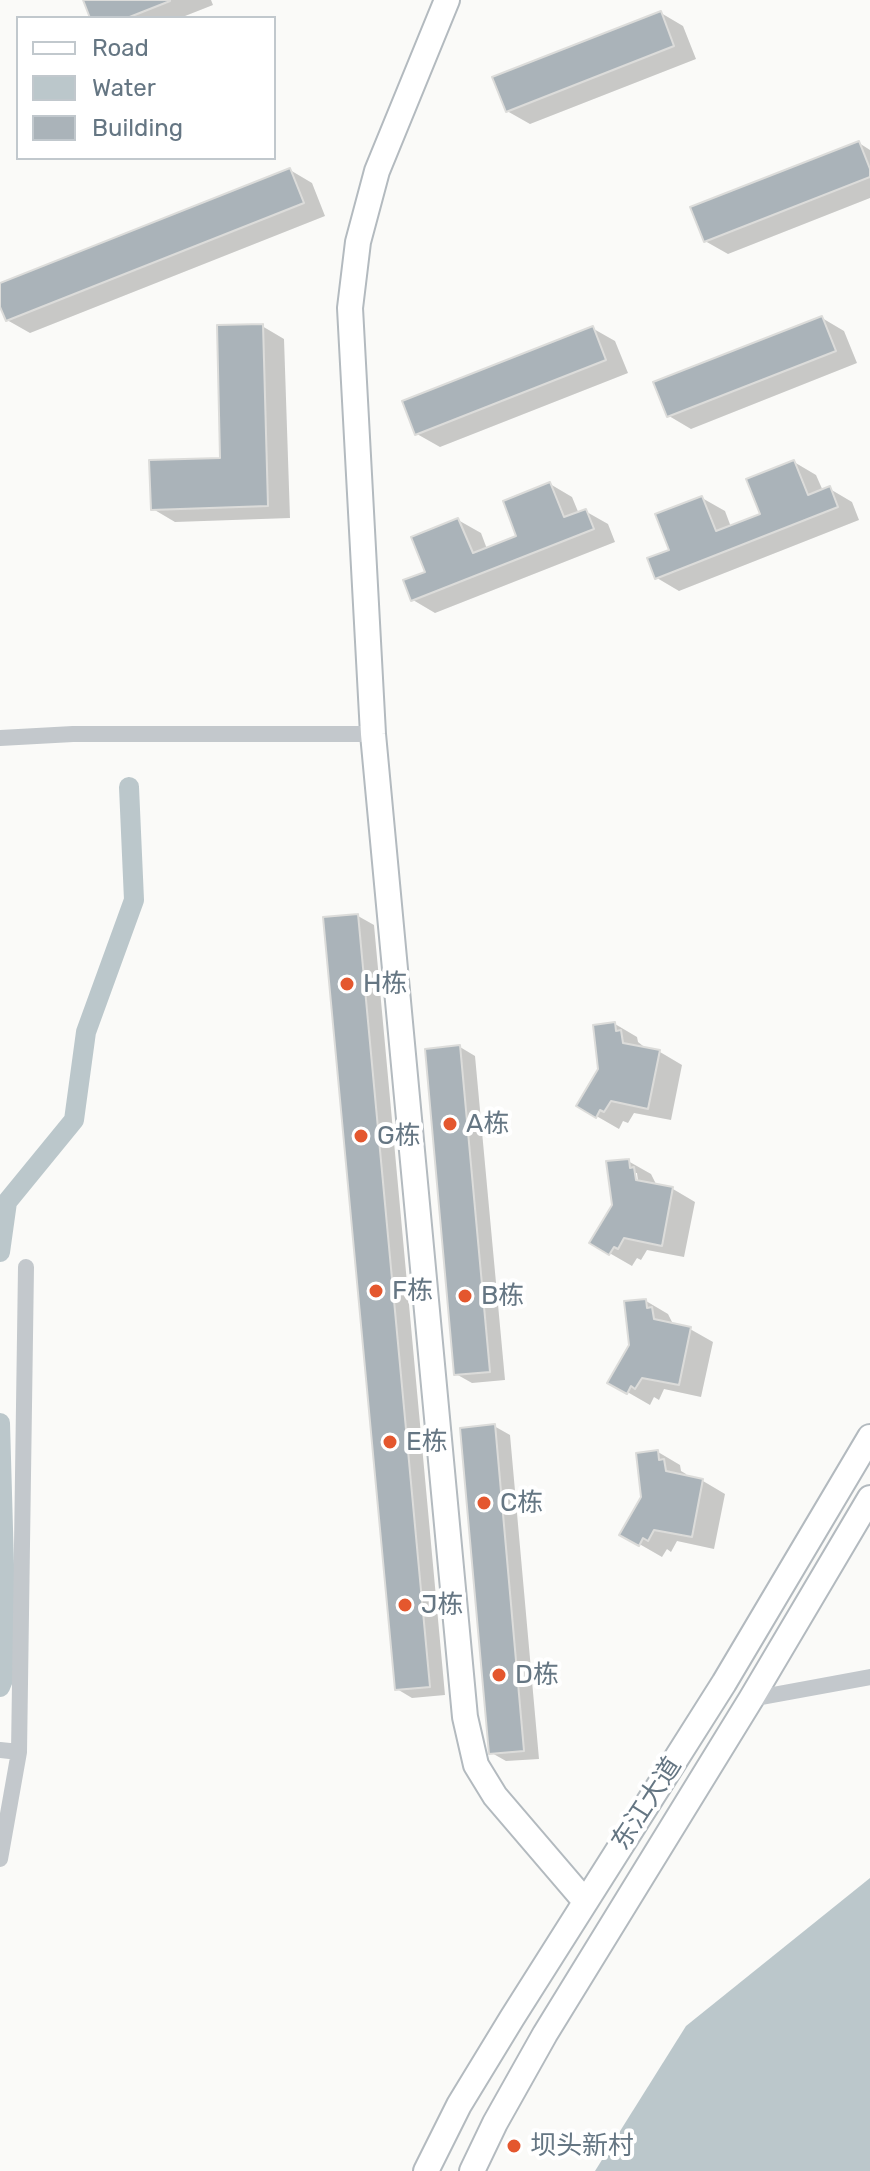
<!DOCTYPE html>
<html>
<head>
<meta charset="utf-8">
<style>
	body { margin:0 }
	#map { position:relative; width:870px; height:2171px; overflow:hidden; background:#fafaf8; font-family:Rubik,sans-serif }
	canvas { display:block }
	.legend { position:absolute; left:16px; top:16px; width:260px; height:144px; box-sizing:border-box; background:#fff; border:2px solid #c1c8cd; margin:0; padding:10px 14px; list-style:none; font-size:24px; color:#657683 }
	.legend li { display:flex; align-items:center; gap:16px; height:40px }
	.legend b { width:40px; border:2px solid #c1c8cd }
</style>
</head>
<body>
<div id="map">
<canvas width="870" height="2171"></canvas>
<ul class="legend">
<li><b style="height:10px;background:#fff"></b>Road</li>
<li><b style="height:22px;background:#bbc7cb"></b>Water</li>
<li><b style="height:22px;background:#aab3b9"></b>Building</li>
</ul>
</div>
<script>
const ctx = document.querySelector('canvas').getContext('2d');
ctx.lineJoin = 'round';
function fillPath(path, color) {
  ctx.fillStyle = color;
  ctx.fill(path, 'evenodd');
}
function poly(rows) {
  const path = new Path2D();
  for (const r of rows) {
    path.moveTo(r[0], r[1]);
    for (let i = 2; i < r.length; i += 2) path.lineTo(r[i], r[i + 1]);
  }
  return path;
}
function trace(path, color, width, dash) {
  ctx.strokeStyle = color;
  ctx.lineWidth = width;
  ctx.lineCap = dash ? 'butt' : 'round';
  ctx.setLineDash(dash || []);
  ctx.stroke(path);
}
function drawText(font, color, halo, rows, align = 'center') {
  ctx.font = font + ' Rubik,"Noto Sans SC",sans-serif';
  ctx.lineWidth = 8;
  ctx.setLineDash([]);
  ctx.textBaseline = 'middle';
  ctx.strokeStyle = halo;
  ctx.fillStyle = color;
  for (const [text, x, y, turn = 0] of rows) {
    ctx.save();
    ctx.translate(x, y);
    ctx.rotate((+turn || 0) * Math.PI / 180);
    ctx.textAlign = isNaN(turn) ? turn : align;
    if (halo) ctx.strokeText(text, 0, 0);
    ctx.fillText(text, 0, 0);
    ctx.restore();
  }
}
const water = poly([
	[870,1878,870,2171,595,2171,686,2026]
]);
const shadow = poly([
	[85,0,211,0,213,5,180,18,92,18],
	[661,13,683,26,696,59,530,124,507,111],
	[859,143,870,150,870,198,728,254,705,241],
	[290,170,312,183,325,216,30,333,7,320,0,302,0,285],
	[822,318,844,331,857,363,691,429,669,416],
	[262,326,284,339,290,518,175,522,153,509,222,460],
	[592,328,615,341,628,373,440,447,417,434],
	[794,462,816,475,823,491,830,489,852,502,859,520,679,591,657,578,702,498,725,511,731,527,763,515],
	[550,484,572,497,579,514,585,511,608,524,615,542,435,613,413,600,458,520,481,533,487,549,519,537],
	[358,916,374,925,445,1695,412,1698,397,1689],
	[615,1024,637,1037,638,1042,643,1046,644,1049,660,1052,682,1065,671,1120,634,1113,628,1123,623,1121,619,1129,579,1106,600,1069],
	[460,1047,475,1056,505,1380,472,1383,456,1374],
	[628,1161,651,1174,657,1186,673,1189,695,1202,684,1257,647,1250,641,1260,637,1258,632,1266,592,1243,614,1205],
	[633,1173,637,1173,639,1189],
	[646,1301,668,1314,674,1326,690,1329,713,1342,701,1397,664,1389,659,1400,654,1397,650,1405,610,1382,631,1345],
	[494,1426,510,1435,539,1759,506,1761,490,1752],
	[658,1452,680,1465,681,1471,686,1474,687,1478,703,1481,725,1494,714,1549,677,1541,671,1552,667,1549,662,1557,622,1534,643,1497]
]);
const canal = poly([
	[0,1252,7,1202,74,1120,86,1032,134,900,129,787],
	[0,1423,7,1670,0,1687]
]);
const building = poly([
	[83,0,170,0,170,1,127,18,90,18,83,0],
	[661,11,674,46,506,112,492,77,661,11],
	[859,141,870,169,870,177,704,242,690,207,859,141],
	[290,168,304,203,6,321,0,307,0,283,290,168],
	[822,316,836,351,667,417,653,382,822,316],
	[263,324,268,506,151,510,149,460,220,458,217,325,263,324],
	[593,326,606,360,415,435,402,401,593,326],
	[794,460,808,495,830,486,838,507,655,579,647,558,669,550,655,514,702,496,716,531,760,514,746,479,794,460],
	[550,482,564,517,586,509,594,529,411,601,403,580,425,572,411,537,458,518,473,553,516,536,503,501,550,482],
	[358,914,430,1687,395,1690,323,917,358,914],
	[615,1022,616,1031,621,1030,623,1043,660,1050,648,1109,611,1101,604,1112,600,1110,596,1118,576,1106,598,1069,593,1025,615,1022],
	[460,1045,490,1372,454,1375,425,1049,460,1045],
	[629,1159,630,1168,634,1167,636,1180,673,1187,662,1246,624,1238,618,1249,614,1247,609,1255,589,1243,612,1205,606,1161,629,1159],
	[646,1299,647,1308,652,1307,654,1319,691,1327,679,1385,642,1378,635,1389,631,1386,627,1394,607,1383,629,1345,624,1301,646,1299],
	[495,1424,524,1751,489,1754,460,1428,495,1424],
	[658,1450,659,1460,664,1459,666,1471,703,1479,692,1537,654,1530,648,1541,643,1538,639,1546,619,1535,641,1497,636,1453,658,1450]
]);
const street = poly([
	[0,738,73,734,373,734],
	[751,1699,870,1677],
	[0,1750,19,1752],
	[0,1859,19,1752,26,1267]
]);
const secondary = poly([
	[447,0,377,171,358,242,350,308,373,734,465,1717,476,1765,495,1796,584,1900],
	[426,2171,459,2105,512,2018,724,1683,870,1437],
	[472,2171,495,2123,545,2034,751,1699,870,1498]
]);
const markers = [
	[347,984,8,"#e4572e"],
	[450,1124,8,"#e4572e"],
	[361,1136,8,"#e4572e"],
	[376,1291,8,"#e4572e"],
	[465,1296,8,"#e4572e"],
	[390,1442,8,"#e4572e"],
	[484,1503,8,"#e4572e"],
	[405,1605,8,"#e4572e"],
	[499,1675,8,"#e4572e"],
	[514,2146,8,"#e4572e"]
];
const poiNames = [
	["H栋",363,984],
	["A栋",466,1124],
	["G栋",377,1136],
	["F栋",392,1291],
	["B栋",481,1296],
	["E栋",406,1442],
	["C栋",500,1503],
	["J栋",421,1605],
	["D栋",515,1675],
	["坝头新村",530,2146]
];
const streetNames = [
	["东江大道",647,1804,-57]
];
fillPath(water, '#bbc7cb');
fillPath(shadow, '#0003');
trace(canal, '#bbc7cb', 20);
fillPath(building, '#aab3b9');
trace(building, '#dcdcda', 2);
trace(secondary, '#b3babf', 28);
trace(street, '#c3c8cc', 16);
trace(secondary, '#fff', 24);
for (const [x, y, r, color] of markers) {
  const dot = new Path2D();
  dot.arc(x, y, r, 0, 2 * Math.PI);
  ctx.fillStyle = color;
  ctx.fill(dot);
  trace(dot, '#fff', 3);
}
drawText('26px', '#657683', '#fff', poiNames, 'left');
drawText('26px', '#657683', '#fff', streetNames);
</script>
</body>
</html>
